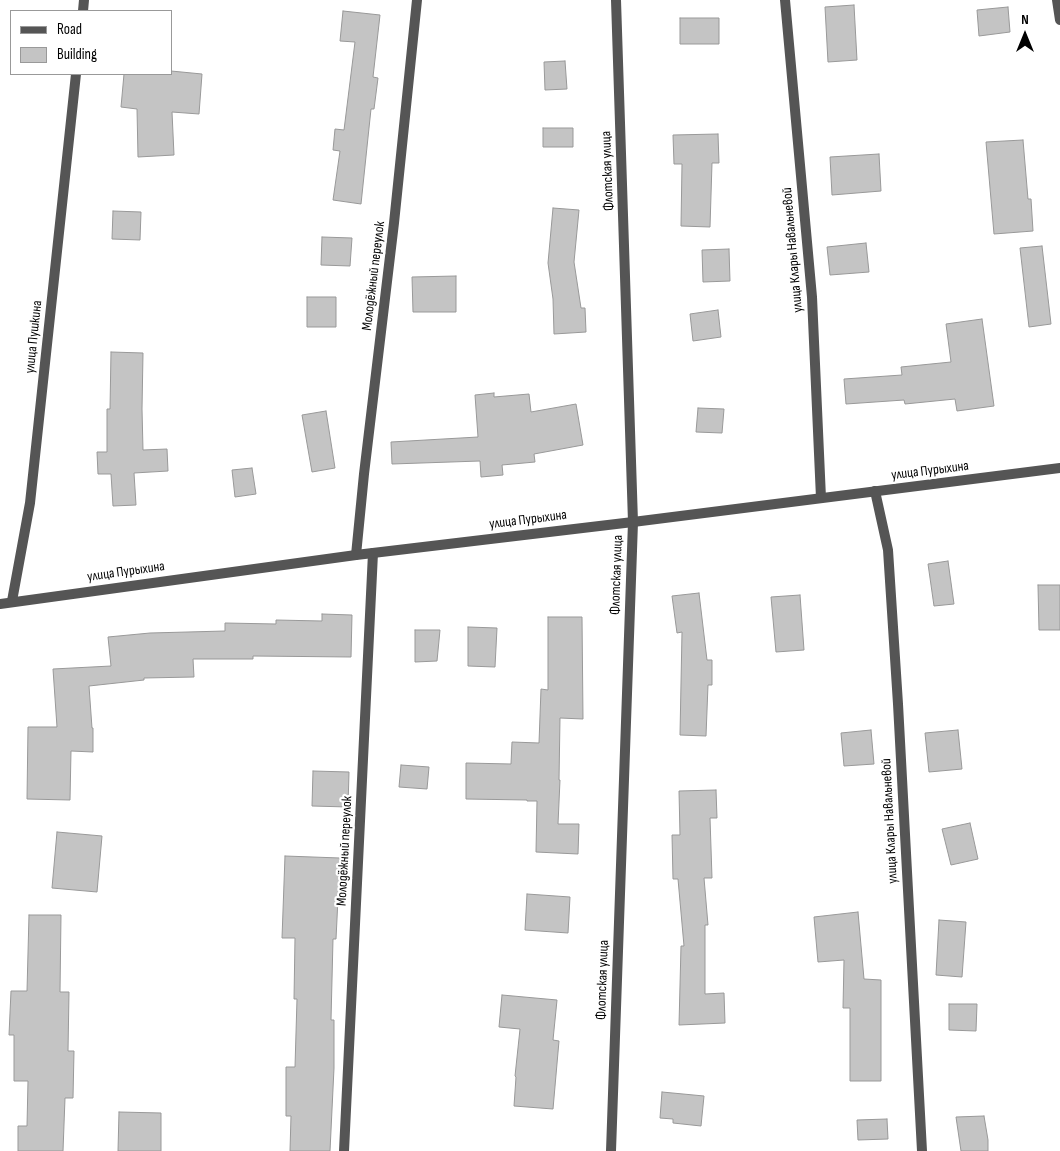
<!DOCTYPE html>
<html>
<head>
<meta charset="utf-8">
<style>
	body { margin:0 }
	#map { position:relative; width:1060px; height:1151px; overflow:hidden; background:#fff; font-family:"Sofia Sans Condensed",sans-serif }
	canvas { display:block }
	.legend { position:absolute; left:10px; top:10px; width:162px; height:65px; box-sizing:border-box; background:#fff; border:1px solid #999; margin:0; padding:6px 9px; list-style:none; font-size:15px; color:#000 }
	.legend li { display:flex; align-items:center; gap:10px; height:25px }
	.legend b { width:25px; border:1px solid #999 }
	.north { position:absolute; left:1000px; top:10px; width:50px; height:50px; -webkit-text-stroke:4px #fff; paint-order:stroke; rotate:0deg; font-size:14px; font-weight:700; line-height:20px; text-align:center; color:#000 }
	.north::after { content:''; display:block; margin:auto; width:18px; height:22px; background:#000; clip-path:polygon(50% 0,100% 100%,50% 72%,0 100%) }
</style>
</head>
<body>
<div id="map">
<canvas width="1060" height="1151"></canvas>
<ul class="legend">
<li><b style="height:6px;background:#555"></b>Road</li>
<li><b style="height:14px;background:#c4c4c4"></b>Building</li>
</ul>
<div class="north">N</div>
</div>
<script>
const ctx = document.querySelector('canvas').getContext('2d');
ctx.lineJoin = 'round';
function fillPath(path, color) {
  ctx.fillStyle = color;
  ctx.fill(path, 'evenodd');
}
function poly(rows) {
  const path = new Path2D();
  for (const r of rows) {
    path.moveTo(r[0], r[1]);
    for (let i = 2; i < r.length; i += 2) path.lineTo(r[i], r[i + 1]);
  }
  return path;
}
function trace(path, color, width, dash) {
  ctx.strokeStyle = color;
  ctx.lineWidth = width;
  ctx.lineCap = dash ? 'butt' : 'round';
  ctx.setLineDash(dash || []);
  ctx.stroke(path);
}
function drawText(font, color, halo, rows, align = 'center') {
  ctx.font = font + ' "Sofia Sans Condensed",sans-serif';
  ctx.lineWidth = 4.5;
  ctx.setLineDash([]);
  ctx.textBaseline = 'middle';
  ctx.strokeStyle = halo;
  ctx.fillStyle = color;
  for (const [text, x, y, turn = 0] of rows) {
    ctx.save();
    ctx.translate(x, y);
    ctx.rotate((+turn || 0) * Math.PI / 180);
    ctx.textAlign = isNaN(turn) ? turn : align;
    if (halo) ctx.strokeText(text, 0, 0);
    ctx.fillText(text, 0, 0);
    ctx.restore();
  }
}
const building = poly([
	[854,5,857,60,828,62,825,7,854,5],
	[1008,7,1010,32,979,36,977,10,1008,7],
	[343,11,380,15,373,77,378,78,374,109,371,109,361,204,333,200,340,151,333,150,335,129,344,130,355,42,340,41,343,11],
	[680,18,719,18,719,44,680,44,680,18],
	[565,61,567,89,545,90,544,62,565,61],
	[171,71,202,74,199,114,172,112,174,155,138,157,137,109,121,107,124,74,171,74,171,71],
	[543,128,573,128,573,147,543,147,543,128],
	[718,134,719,163,712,163,710,227,681,226,682,164,674,164,673,135,718,134],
	[1023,140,1028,199,1031,199,1033,231,994,234,986,142,1023,140],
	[879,154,881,191,832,195,830,157,879,154],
	[553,208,579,210,574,262,581,308,585,308,586,332,554,334,553,299,548,263,553,208],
	[113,211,141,212,140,240,112,239,113,211],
	[322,237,352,238,350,266,321,265,322,237],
	[866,243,869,272,830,275,827,247,866,243],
	[1042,246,1051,324,1029,327,1020,248,1042,246],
	[729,249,730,281,703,282,702,250,729,249],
	[456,276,456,312,413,312,412,277,456,276],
	[307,297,336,297,336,327,307,327,307,297],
	[718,310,721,337,693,341,690,314,718,310],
	[982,319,994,406,957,411,955,399,905,404,904,400,846,404,844,379,902,375,901,367,951,362,946,324,982,319],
	[111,352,143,353,142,409,143,450,167,449,168,471,134,473,136,505,113,506,111,474,98,474,97,452,107,452,107,409,110,409,111,352],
	[494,393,494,397,529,394,531,412,576,404,583,445,534,454,535,462,502,465,503,475,481,477,480,461,392,464,391,442,478,437,475,395,494,393],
	[698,408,724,409,722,433,696,432,698,408],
	[326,411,335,468,312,472,302,415,326,411],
	[252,468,256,494,235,497,232,470,252,468],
	[948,561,954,604,934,606,928,564,948,561],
	[1038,585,1060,585,1060,630,1039,630,1038,585],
	[699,593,707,660,712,660,712,685,708,685,706,736,680,735,682,632,677,633,672,596,699,593],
	[800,595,804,650,776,652,771,597,800,595],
	[322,614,352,615,351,657,253,656,253,659,193,659,194,677,144,678,144,680,89,686,92,728,93,728,93,752,71,751,70,800,27,799,28,727,57,727,53,669,111,666,108,637,150,633,225,631,225,623,276,624,276,620,322,621,322,614],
	[548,617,582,617,583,719,560,718,559,780,560,780,558,824,579,824,578,854,536,852,537,801,527,801,527,800,466,799,466,763,511,764,512,742,539,743,541,689,548,690,548,617],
	[468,627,497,628,495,667,468,666,468,627],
	[415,630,440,630,437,661,415,662,415,630],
	[871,730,874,764,844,766,841,733,871,730],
	[958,730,962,769,929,772,925,733,958,730],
	[401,765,429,767,427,789,399,787,401,765],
	[313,771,349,772,348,807,312,806,313,771],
	[716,790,717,818,710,818,712,878,704,878,708,925,705,925,705,994,724,993,725,1023,679,1025,681,946,684,946,678,879,673,879,672,835,680,835,679,791,716,790],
	[970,823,978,859,951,865,942,829,970,823],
	[57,832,102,836,97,892,52,888,57,832],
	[285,856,340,858,336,939,333,939,331,1020,334,1020,334,1068,330,1151,290,1151,291,1116,286,1116,286,1067,295,1067,297,999,294,999,295,938,282,938,285,856],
	[527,894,570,897,568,933,525,930,527,894],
	[858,912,864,979,881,980,881,1081,850,1081,850,1008,843,1008,844,960,818,962,814,917,858,912],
	[29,915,61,915,60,992,69,992,68,1051,74,1051,73,1098,65,1098,63,1151,18,1151,18,1126,27,1126,28,1081,14,1081,14,1035,9,1035,11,991,27,991,29,915],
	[939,920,966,922,962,977,936,975,939,920],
	[502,995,557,1000,553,1040,559,1041,553,1109,514,1106,516,1077,515,1076,520,1029,499,1027,502,995],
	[949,1004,977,1004,976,1031,949,1030,949,1004],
	[662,1092,704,1096,701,1126,673,1123,673,1119,660,1118,662,1092],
	[119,1112,161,1113,161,1151,118,1151,119,1112],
	[984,1116,988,1140,988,1151,961,1151,956,1117,984,1116],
	[887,1119,888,1139,858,1140,857,1120,887,1119]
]);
const minor = poly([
	[785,0,812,297,821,498],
	[1057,0,1060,20],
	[83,11,84,0],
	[875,491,888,550,898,704,922,1151],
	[356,555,364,474,394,223,417,0],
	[12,601,30,503,76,74],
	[344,1151,373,553],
	[611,1151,633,522,616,0]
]);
const tertiary = poly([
	[0,604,356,555,633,522,1060,468]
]);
const streetNames = [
	["Флотская улица",608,171,-92],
	["улица Клары Навальневой",793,250,-95],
	["Молодёжный переулок",374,276,-83],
	["улица Пушкина",34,337,-84],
	["улица Пурыхина",930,471,-7],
	["улица Пурыхина",528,520,-7],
	["улица Пурыхина",126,572,-8],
	["Флотская улица",617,575,-88],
	["улица Клары Навальневой",890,821,-93],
	["Молодёжный переулок",345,851,-87],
	["Флотская улица",603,980,-88]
];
fillPath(building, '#c4c4c4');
trace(building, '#999', 1);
trace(minor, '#555', 10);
trace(tertiary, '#555', 10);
drawText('14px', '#000', '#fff', streetNames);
</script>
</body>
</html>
